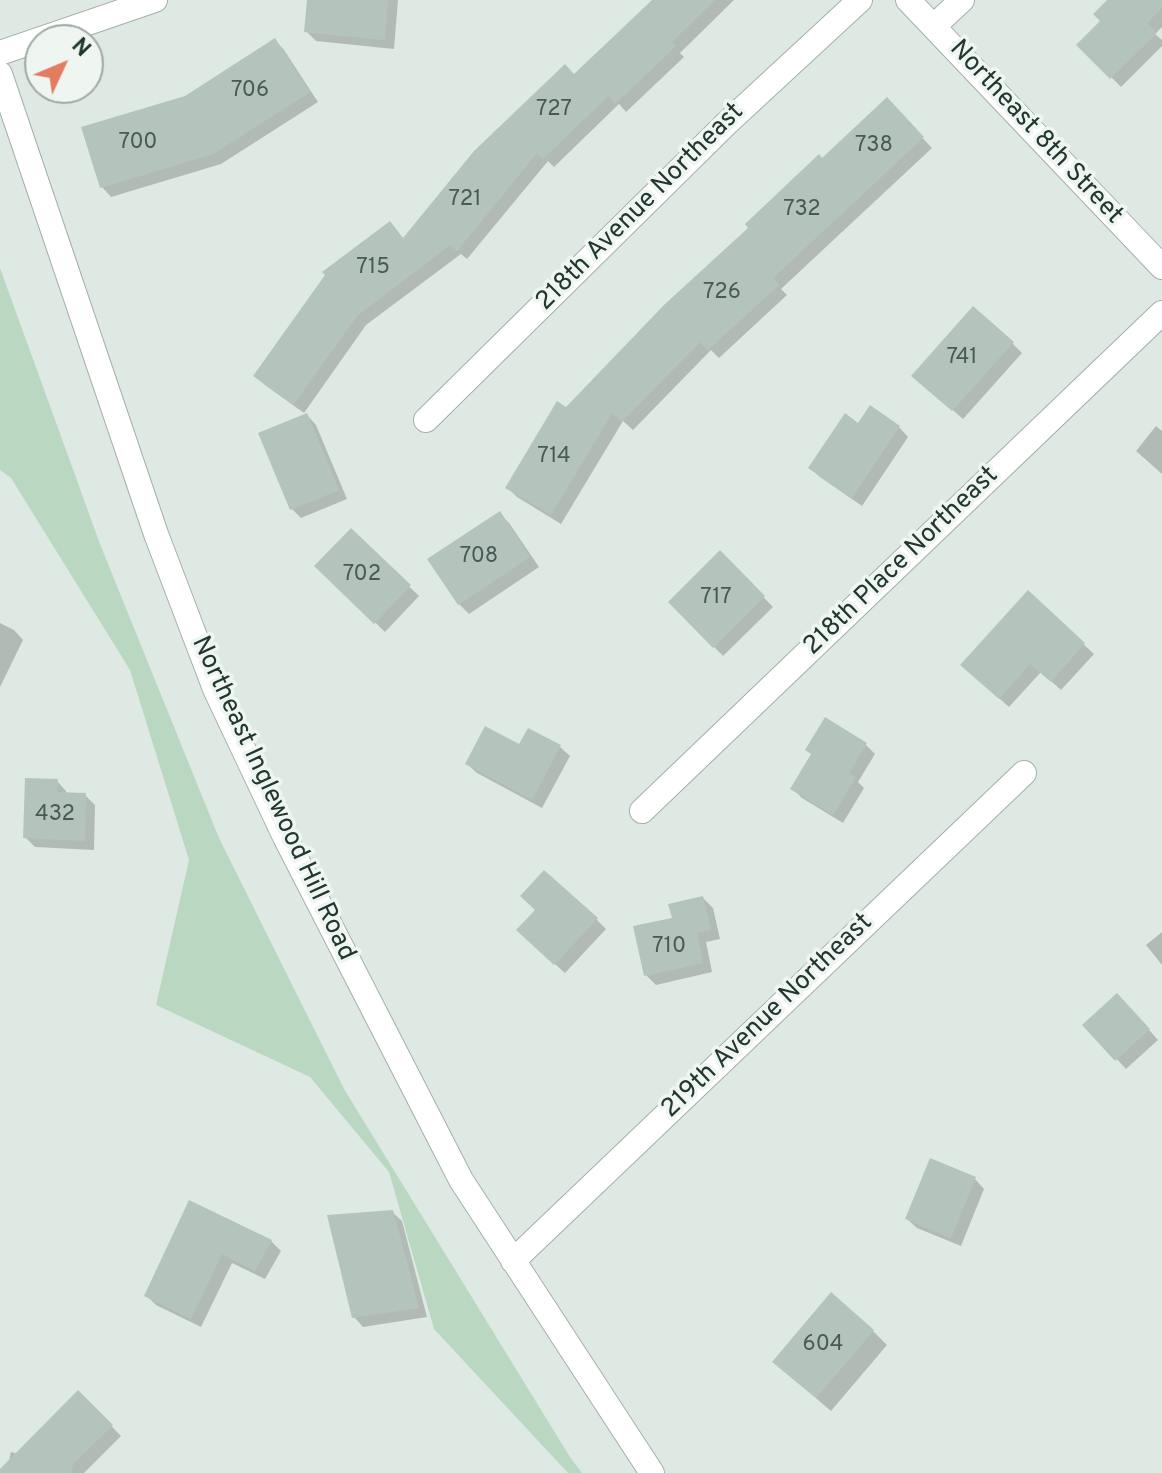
<!DOCTYPE html>
<html>
<head>
<meta charset="utf-8">
<style>
	body { margin:0 }
	#map { position:relative; width:1162px; height:1473px; overflow:hidden; background:#dfe9e4; font-family:Overpass,sans-serif }
	canvas { display:block }
	.north { position:absolute; left:24px; top:24px; width:80px; height:80px; box-sizing:border-box; background:#eff6f2; border:2px solid #9daaa4; border-radius:50%; rotate:46deg; font-size:22px; font-weight:700; line-height:32px; text-align:center; color:#223730 }
	.north::after { content:''; display:block; margin:auto; width:28px; height:36px; background:#e37d62; clip-path:polygon(50% 0,100% 100%,50% 72%,0 100%) }
</style>
</head>
<body>
<div id="map">
<canvas width="1162" height="1473"></canvas>
<div class="north">N</div>
</div>
<script>
const ctx = document.querySelector('canvas').getContext('2d');
ctx.lineJoin = 'round';
function fillPath(path, color) {
  ctx.fillStyle = color;
  ctx.fill(path, 'evenodd');
}
function poly(rows) {
  const path = new Path2D();
  for (const r of rows) {
    path.moveTo(r[0], r[1]);
    for (let i = 2; i < r.length; i += 2) path.lineTo(r[i], r[i + 1]);
  }
  return path;
}
function trace(path, color, width, dash) {
  ctx.strokeStyle = color;
  ctx.lineWidth = width;
  ctx.lineCap = dash ? 'butt' : 'round';
  ctx.setLineDash(dash || []);
  ctx.stroke(path);
}
function drawText(font, color, halo, rows, align = 'center') {
  ctx.font = font + ' Overpass,sans-serif';
  ctx.lineWidth = 7;
  ctx.setLineDash([]);
  ctx.textBaseline = 'middle';
  ctx.strokeStyle = halo;
  ctx.fillStyle = color;
  for (const [text, x, y, turn = 0] of rows) {
    ctx.save();
    ctx.translate(x, y);
    ctx.rotate((+turn || 0) * Math.PI / 180);
    ctx.textAlign = isNaN(turn) ? turn : align;
    if (halo) ctx.strokeText(text, 0, 0);
    ctx.fillText(text, 0, 0);
    ctx.restore();
  }
}
const green = poly([
	[0,268,100,544,219,838,344,1089,570,1457,582,1473,568,1473,434,1329,389,1172,310,1077,156,1005,189,860,130,670,11,478,0,470]
]);
const shadow = poly([
	[309,0,398,0,394,49,316,41,306,31],
	[655,0,734,0,680,53,684,57,626,112,619,104,554,167,548,161,467,259,461,254,366,325,304,413,265,385,256,376,390,224,404,240],
	[1110,0,1156,0,1162,6,1162,27,1155,34,1162,40,1162,46,1121,87,1079,45,1103,22],
	[275,40,284,50,318,102,221,164,111,197,102,187,185,97],
	[896,110,932,148,781,289,787,295,719,358,711,350,633,430,623,421,561,524,517,497,507,487,567,409,823,160],
	[1012,343,1022,353,963,419,924,385],
	[307,415,316,425,347,499,301,518,292,509],
	[859,426,899,427,908,437,862,506,820,477,810,468],
	[1156,426,1162,431,1162,474,1136,451],
	[500,514,509,523,539,567,469,614,459,604],
	[351,530,419,596,385,632,317,566],
	[720,553,773,607,723,656,670,602],
	[1028,593,1094,654,1061,690,1041,672,1009,707,972,674],
	[0,623,14,630,23,640,0,687],
	[529,730,560,747,570,756,542,808,477,773,467,764,520,747],
	[866,745,875,754,858,782,864,788,843,823,802,798,792,788],
	[57,781,66,791,66,795,85,795,95,805,94,850,35,847,25,837],
	[703,898,713,908,720,939,706,942,712,972,656,985,646,975,674,920],
	[596,919,606,929,565,973,528,940],
	[1162,932,1162,965,1146,945],
	[1127,1005,1158,1040,1126,1069,1085,1025],
	[975,1179,984,1189,961,1246,917,1228,907,1219],
	[190,1203,271,1241,281,1251,265,1279,232,1263,201,1327,156,1305,147,1296],
	[392,1212,402,1221,427,1317,363,1327,354,1317],
	[873,1331,887,1345,831,1411,790,1376],
	[78,1392,121,1436,84,1473,6,1473,11,1452,18,1454]
]);
const building = poly([
	[307,0,388,0,385,40,304,32],
	[652,0,715,0,672,42,676,46,615,104,608,96,543,159,537,153,457,251,450,245,357,316,293,405,253,376,325,275,322,272,390,221,403,238,474,151,565,64,574,74],
	[1107,0,1162,0,1162,8,1147,23,1157,33,1110,79,1076,45,1100,21,1093,14],
	[275,38,310,92,213,154,100,188,81,127,185,96],
	[887,97,924,137,773,278,779,285,708,350,700,342,622,422,612,413,551,515,505,488,557,401,566,407,665,304,748,228,745,224,819,154,822,158],
	[973,306,1014,342,952,411,911,376],
	[870,405,900,426,852,498,808,468,845,413,858,423],
	[307,413,339,490,290,510,258,433],
	[500,511,530,557,458,605,427,559],
	[351,528,411,585,374,624,314,566],
	[720,550,765,596,713,648,668,602],
	[1028,590,1085,643,1051,682,1030,664,999,699,960,665],
	[825,717,867,743,849,773,856,777,833,815,790,789,811,754,805,750],
	[485,726,519,744,528,728,561,745,532,800,465,764],
	[25,778,58,779,57,792,86,793,85,841,23,838],
	[544,870,598,918,554,965,516,930,535,910,520,896],
	[703,896,711,930,697,933,703,963,644,976,633,926,672,918,668,904],
	[1117,993,1150,1029,1115,1061,1082,1025],
	[930,1158,976,1177,951,1238,905,1219],
	[189,1200,272,1240,255,1271,222,1254,191,1319,144,1296],
	[393,1210,419,1308,352,1318,327,1215],
	[831,1292,874,1330,816,1398,772,1362],
	[78,1390,113,1425,73,1464,71,1473,0,1473,0,1469]
]);
const minor = poly([
	[908,0,1162,267],
	[934,26,962,0],
	[0,53,155,0],
	[0,74,156,534,215,689,285,837,461,1180,652,1473],
	[426,420,726,124,860,0],
	[642,811,1162,313],
	[513,1261,1024,773]
]);
const numberNames = [
	["706",250,92],
	["727",554,111],
	["700",138,144],
	["738",874,147],
	["721",465,201],
	["732",802,211],
	["715",373,269],
	["726",722,294],
	["741",962,359],
	["714",554,458],
	["708",479,558],
	["702",362,576],
	["717",716,599],
	["432",55,816],
	["710",669,948],
	["604",823,1346]
];
const streetNames = [
	["Northeast 8th Street",1035,133,47],
	["218th Avenue Northeast",641,208,-45],
	["218th Place Northeast",902,562,-44],
	["Northeast Inglewood Hill Road",272,799,65],
	["219th Avenue Northeast",768,1017,-44]
];
fillPath(green, '#bad8c1');
fillPath(shadow, '#0003');
fillPath(building, '#b5c3bd');
trace(minor, '#a3b0aa', 26);
trace(minor, '#fff', 24);
drawText('22px', '#475a53', null, numberNames);
drawText('26px', '#223730', '#eff6f2', streetNames);
</script>
</body>
</html>
